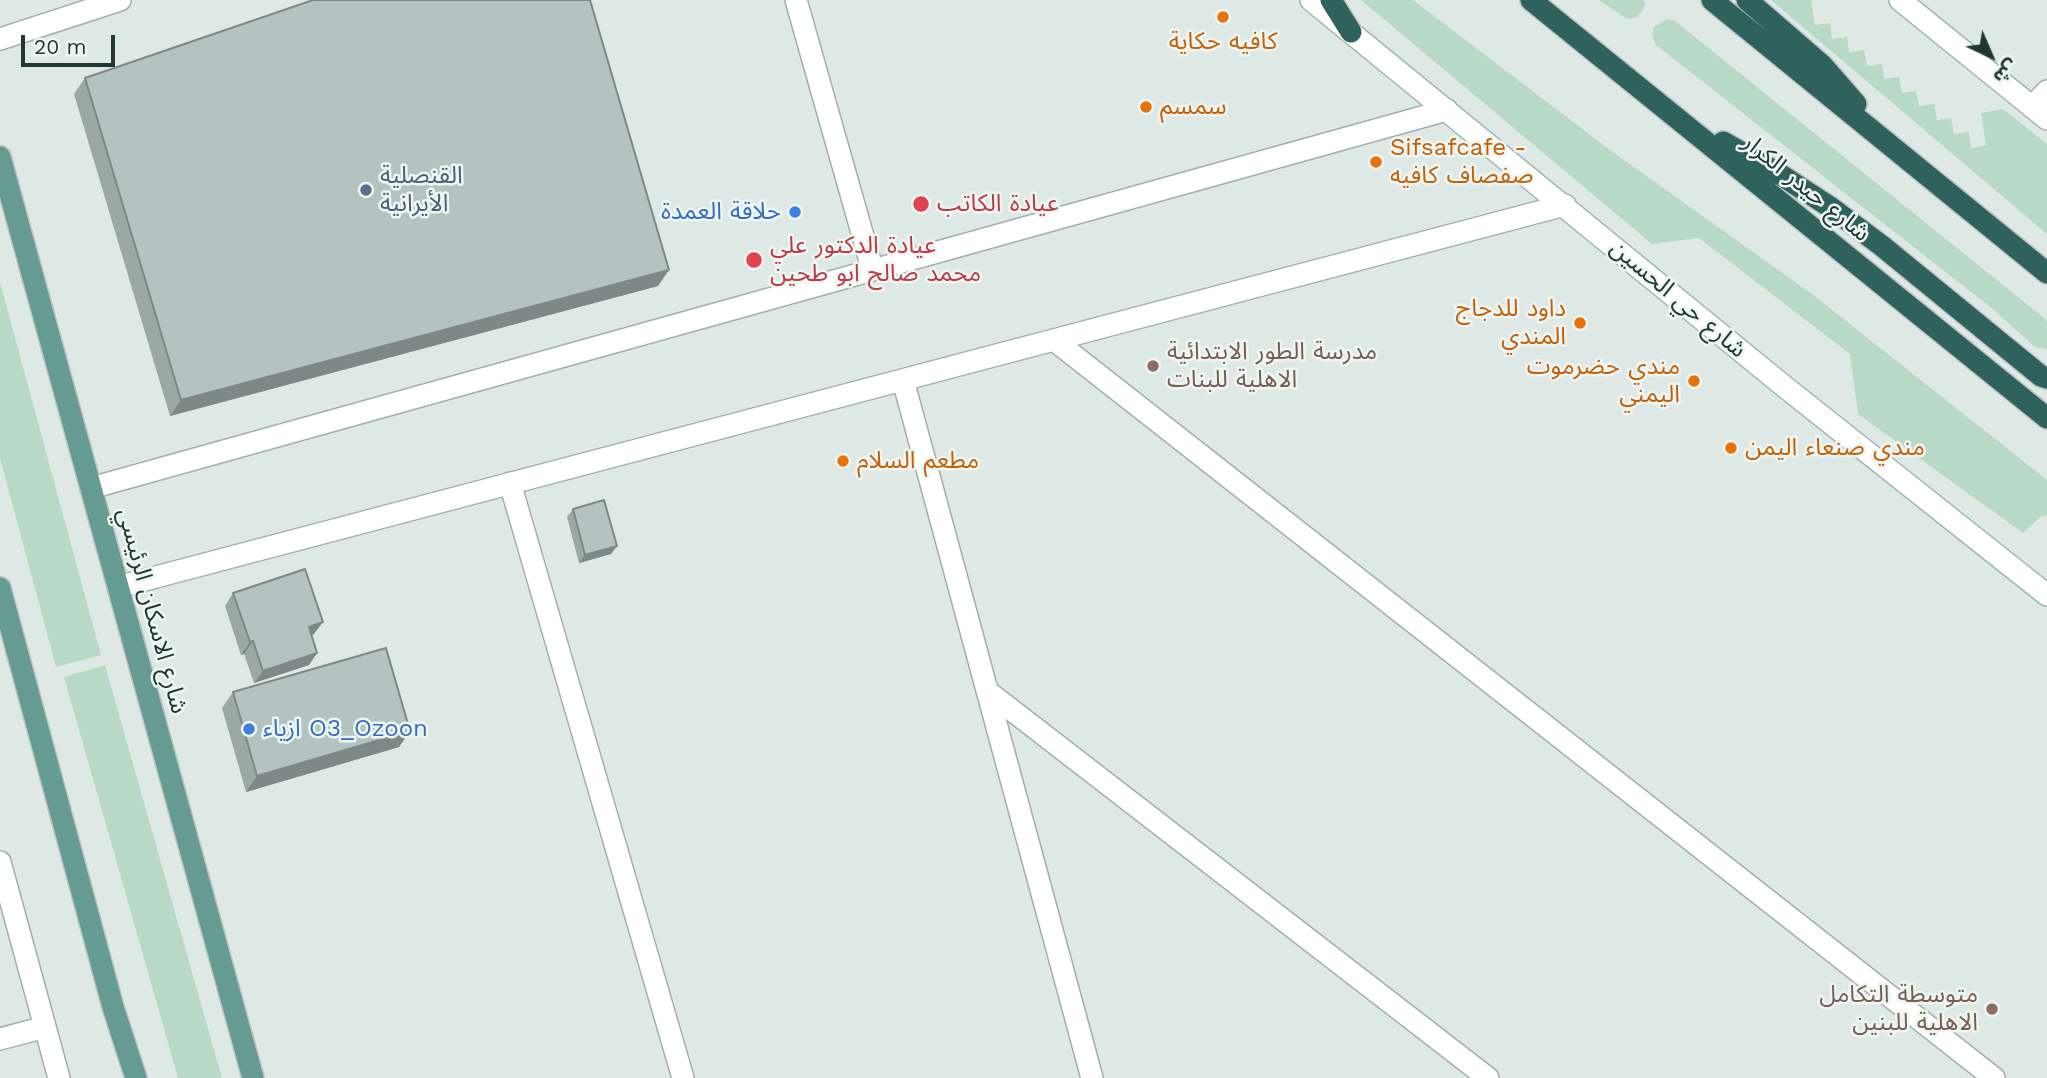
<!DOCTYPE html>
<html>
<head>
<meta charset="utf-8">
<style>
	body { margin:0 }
	#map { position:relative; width:2047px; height:1078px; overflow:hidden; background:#dee9e5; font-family:"Work Sans","Noto Sans Arabic",sans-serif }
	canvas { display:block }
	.north { position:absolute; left:1956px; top:21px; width:70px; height:70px; -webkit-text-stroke:5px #eef6f3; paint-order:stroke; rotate:136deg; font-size:19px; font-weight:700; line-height:28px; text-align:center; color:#213734 }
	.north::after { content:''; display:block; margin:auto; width:24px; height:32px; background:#213734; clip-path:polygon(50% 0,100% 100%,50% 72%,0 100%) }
	.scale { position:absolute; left:21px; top:35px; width:94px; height:32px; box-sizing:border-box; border:4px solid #213734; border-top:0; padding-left:9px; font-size:21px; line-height:24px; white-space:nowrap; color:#213734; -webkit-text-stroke:5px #eef6f3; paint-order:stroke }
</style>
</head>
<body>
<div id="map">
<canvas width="2047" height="1078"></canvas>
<div class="north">ش</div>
<div class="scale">20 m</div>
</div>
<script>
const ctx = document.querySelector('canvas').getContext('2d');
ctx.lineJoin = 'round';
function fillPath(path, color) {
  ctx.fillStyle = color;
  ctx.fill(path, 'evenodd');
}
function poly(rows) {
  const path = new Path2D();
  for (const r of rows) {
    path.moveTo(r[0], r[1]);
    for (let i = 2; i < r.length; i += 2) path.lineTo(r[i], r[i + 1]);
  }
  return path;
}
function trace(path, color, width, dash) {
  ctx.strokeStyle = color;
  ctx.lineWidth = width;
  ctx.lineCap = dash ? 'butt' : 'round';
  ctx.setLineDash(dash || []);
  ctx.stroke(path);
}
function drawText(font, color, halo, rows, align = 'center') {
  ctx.font = font + ' "Work Sans","Noto Sans Arabic",sans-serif';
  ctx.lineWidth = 5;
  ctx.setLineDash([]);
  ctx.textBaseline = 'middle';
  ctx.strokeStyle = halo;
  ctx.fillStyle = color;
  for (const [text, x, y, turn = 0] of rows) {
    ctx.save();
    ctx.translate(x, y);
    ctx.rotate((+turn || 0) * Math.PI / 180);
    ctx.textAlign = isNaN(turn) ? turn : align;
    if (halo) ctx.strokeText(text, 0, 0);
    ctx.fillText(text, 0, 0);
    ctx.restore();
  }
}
const green = poly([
	[1361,0,1413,0,1610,150,1812,294,2047,480,2047,515,2041,516,2023,533,1858,414,1850,354,1699,238,1652,244],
	[1599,0,1644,0,1645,6,1638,17,1627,19],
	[1771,0,1811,0,1815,25,1830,23,1832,39,1847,37,1849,52,1864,50,1867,66,1882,64,1884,79,1899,77,1902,93,1916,91,1919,106,1934,104,1937,120,1951,118,1954,134,1969,132,1971,148,1986,145,1981,113,2003,109,2047,144,2047,234],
	[1667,19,1675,21,2044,318,2047,321,2047,349,2035,347,1994,310,1656,45,1652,36,1654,27],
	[0,282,101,655,56,667,0,458],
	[105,665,222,1078,178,1078,64,677]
]);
const street = poly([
	[796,0,872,268],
	[0,39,120,0],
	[2032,107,2047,91],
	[1054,340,1994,1078],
	[903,380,1092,1078],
	[510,483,683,1078],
	[91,488,1447,110],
	[118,587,1565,205],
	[987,691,1488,1078],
	[0,862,59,1078],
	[0,1039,45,1027]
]);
const secondary = poly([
	[1311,0,1785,387,2047,595],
	[1900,0,2047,119]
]);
const primary = poly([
	[0,157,253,1078],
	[0,588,113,1007,136,1078]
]);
const highway = poly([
	[1331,0,1351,32],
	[1531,0,2047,418],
	[1712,0,2047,273],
	[1747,0,1822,65,1856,104],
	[1723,142,1781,175,1830,207,1882,246,2041,376,2047,378]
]);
const wall = poly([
	[85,78,658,286,170,416,74,94],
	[573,509,611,554,579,563,567,517],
	[233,593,314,634,312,635,317,653,309,665,254,683,244,654,241,655,225,606],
	[233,692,410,731,399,747,246,792,222,708]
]);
const shadedWall = poly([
	[669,270,658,286,170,416,181,400],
	[617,546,611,554,579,563,585,555],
	[323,622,314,634,300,639,309,627],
	[253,641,244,654,241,655,250,642],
	[317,653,309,665,254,683,263,671],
	[410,731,399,747,246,792,257,776]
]);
const building = poly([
	[313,0,590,0,669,270,181,400,85,78,313,0],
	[604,500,617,546,585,555,573,509,604,500],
	[305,569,323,622,309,627,317,653,263,671,253,641,250,642,233,593,305,569],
	[386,648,410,731,257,776,233,692,386,648]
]);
const markers = [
	[1223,17,7,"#e8710a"],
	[1146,107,7,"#e8710a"],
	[1376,162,7,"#e8710a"],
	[366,190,7,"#5c6f8a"],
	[921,204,9,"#e0444e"],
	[795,212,7,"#3f7fe0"],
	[754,260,9,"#e0444e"],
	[1580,323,7,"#e8710a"],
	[1153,366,7,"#8d6e63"],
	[1694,381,7,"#e8710a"],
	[1731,448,7,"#e8710a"],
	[843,461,7,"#e8710a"],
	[249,729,7,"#3f7fe0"],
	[1992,1009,7,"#8d6e63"]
];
const foodNames = [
	["كافيه حكاية",1223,42,"center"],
	["سمسم",1160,107],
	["Sifsafcafe -",1390,148],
	["صفصاف كافيه",1390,176],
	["داود للدجاج",1566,309,"right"],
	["المندي",1566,337,"right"],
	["مندي حضرموت",1680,367,"right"],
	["اليمني",1680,395,"right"],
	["مندي صنعاء اليمن",1745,448],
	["مطعم السلام",857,461]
];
const serviceNames = [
	["القنصلية",380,176],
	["الأيرانية",380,204]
];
const streetNames = [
	["شارع حيدر الكرار",1806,188,39],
	["شارع حي الحسين",1678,299,40],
	["شارع الاسكان الرئيسي",152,611,75]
];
const healthNames = [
	["عيادة الكاتب",937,204],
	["عيادة الدكتور علي",770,246],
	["محمد صالح ابو طحين",770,274]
];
const shopNames = [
	["حلاقة العمدة",781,212],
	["ازياء O3_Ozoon",263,729,"left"]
];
const educationNames = [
	["مدرسة الطور الابتدائية",1167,352],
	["الاهلية للبنات",1167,380],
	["متوسطة التكامل",1978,995,"right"],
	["الاهلية للبنين",1978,1023,"right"]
];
fillPath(green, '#b8d9c5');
trace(street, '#a2b0ac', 24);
trace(secondary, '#9eb4af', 24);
trace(primary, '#bcc3c2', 24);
trace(highway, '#bcc3c2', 24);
trace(street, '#fff', 21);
trace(secondary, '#fff', 21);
trace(primary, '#669b94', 21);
trace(highway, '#2f615d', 21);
fillPath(wall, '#9ba8a4');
fillPath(shadedWall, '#7e8886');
fillPath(building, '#b4c3bf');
trace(building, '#7e8886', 2);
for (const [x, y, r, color] of markers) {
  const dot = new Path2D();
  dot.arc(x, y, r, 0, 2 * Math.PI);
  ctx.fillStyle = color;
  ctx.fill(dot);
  trace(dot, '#eef6f3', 2.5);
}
drawText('24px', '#c56008', '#eef6f3', foodNames, 'left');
drawText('24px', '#4e5e75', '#eef6f3', serviceNames, 'left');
drawText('24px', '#213734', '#eef6f3', streetNames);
drawText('24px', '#be3a42', '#eef6f3', healthNames, 'left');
drawText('24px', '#366cbe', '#eef6f3', shopNames, 'right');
drawText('24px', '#785e54', '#eef6f3', educationNames, 'left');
</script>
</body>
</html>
